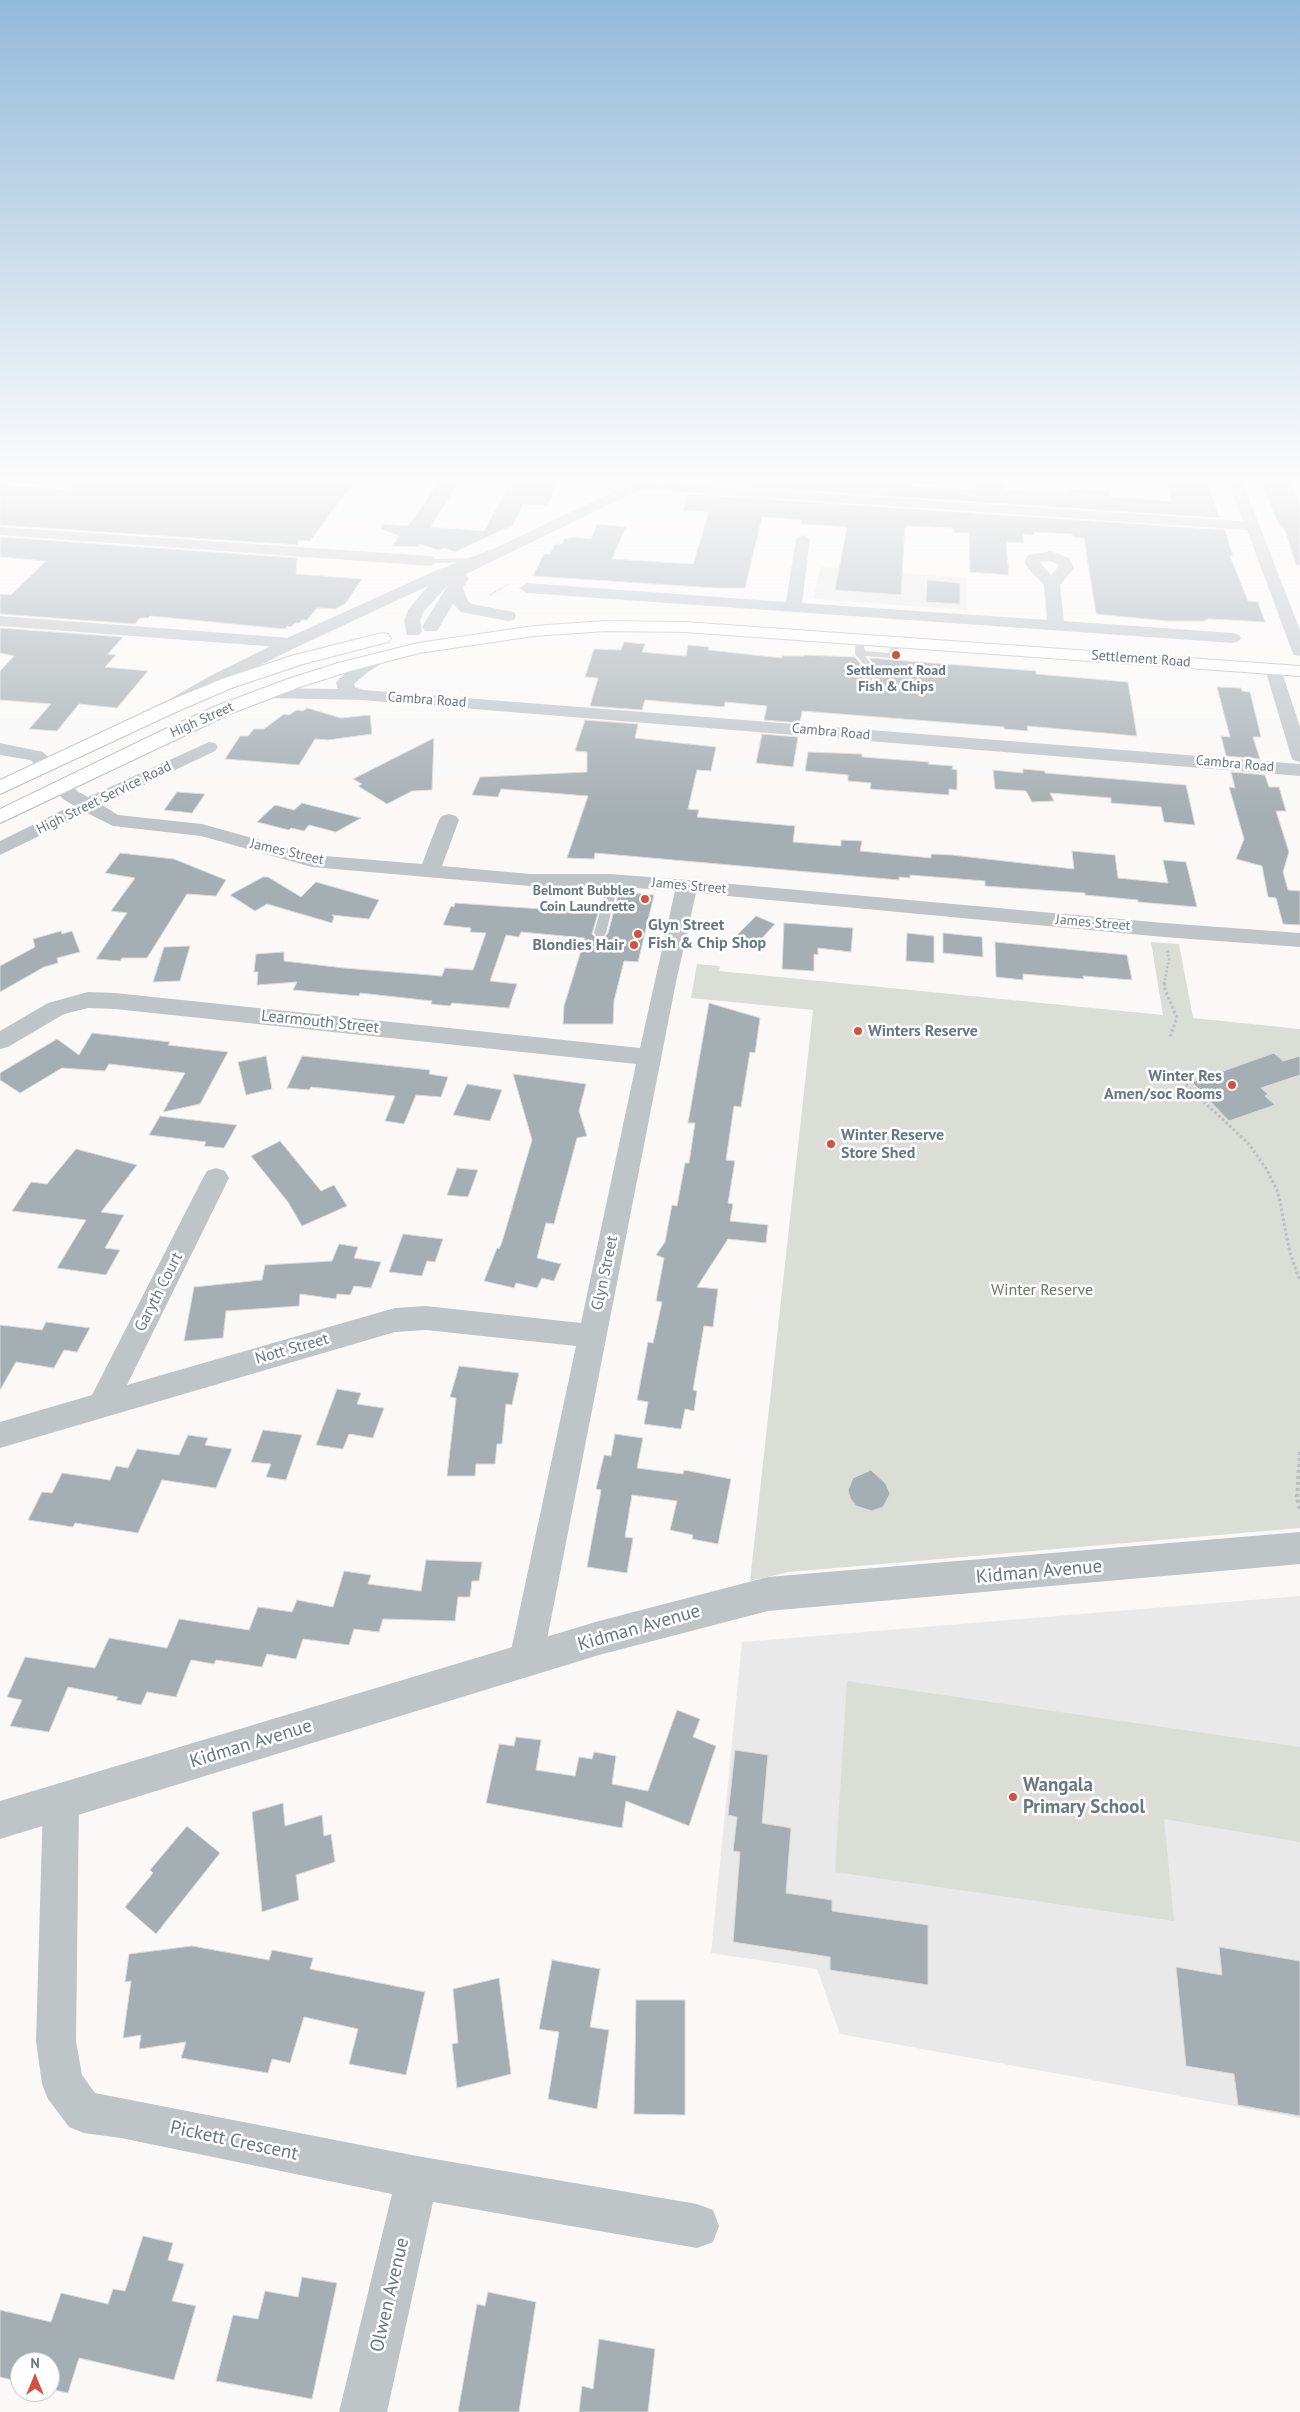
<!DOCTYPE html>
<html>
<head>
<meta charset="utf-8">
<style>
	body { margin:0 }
	#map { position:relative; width:1300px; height:2412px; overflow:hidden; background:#faf9f8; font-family:"PT Sans",sans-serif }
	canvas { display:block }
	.north { position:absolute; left:10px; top:2352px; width:50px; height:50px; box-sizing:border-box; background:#fff; border:1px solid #c2c9cc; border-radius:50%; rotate:0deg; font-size:14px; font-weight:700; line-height:20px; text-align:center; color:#677880 }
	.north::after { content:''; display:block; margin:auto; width:18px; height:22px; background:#d3523f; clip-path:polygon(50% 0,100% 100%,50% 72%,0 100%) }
</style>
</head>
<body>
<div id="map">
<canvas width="1300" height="2412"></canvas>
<div class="north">N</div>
</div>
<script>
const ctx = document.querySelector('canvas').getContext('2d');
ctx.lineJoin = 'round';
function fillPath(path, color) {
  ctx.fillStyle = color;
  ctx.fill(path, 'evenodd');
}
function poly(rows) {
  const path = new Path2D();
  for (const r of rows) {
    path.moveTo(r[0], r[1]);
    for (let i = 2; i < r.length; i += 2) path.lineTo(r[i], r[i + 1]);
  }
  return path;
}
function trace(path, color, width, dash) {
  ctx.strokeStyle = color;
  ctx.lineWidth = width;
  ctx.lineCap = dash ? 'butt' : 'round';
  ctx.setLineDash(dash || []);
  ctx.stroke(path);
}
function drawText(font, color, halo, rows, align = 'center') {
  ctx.font = font + ' "PT Sans",sans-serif';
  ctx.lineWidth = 5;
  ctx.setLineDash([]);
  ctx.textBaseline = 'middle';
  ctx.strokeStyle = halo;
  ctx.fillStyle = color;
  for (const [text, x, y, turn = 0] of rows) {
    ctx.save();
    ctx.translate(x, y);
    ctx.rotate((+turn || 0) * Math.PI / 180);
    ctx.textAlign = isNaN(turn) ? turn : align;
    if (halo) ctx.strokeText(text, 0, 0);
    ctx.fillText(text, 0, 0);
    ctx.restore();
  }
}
const built = poly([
	[821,567,967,578,967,610,813,599],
	[1300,1596,1300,2118,840,2034,817,1969,711,1953,742,1642]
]);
const green = poly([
	[1151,942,1179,944,1193,1018,1300,1029,1300,1528,789,1572,750,1581,813,1010,691,998,697,964,720,966,719,971,1163,1015],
	[847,1681,1300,1747,1300,1842,1164,1819,1174,1921,835,1872]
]);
const building = poly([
	[125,478,223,482,227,478,357,478,310,541,298,540,298,545,0,525,0,485,67,490,74,483,117,485,125,478],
	[442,478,461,478,431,527,484,531,511,481,558,484,547,505,523,504,513,525,455,552,445,548,438,550,420,544,418,547,392,546,399,536,381,529,382,524,408,526,442,478],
	[694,478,805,479,888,485,889,481,909,482,909,486,976,490,978,478,1004,480,1005,490,1067,492,1067,489,1108,491,1109,495,1117,497,1171,501,1165,482,1184,483,1183,478,1206,479,1220,518,692,483,694,478],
	[1259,478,1289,478,1300,506,1300,565,1296,565,1284,528,1281,528,1274,513,1259,478],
	[688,494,1225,530,1233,556,1230,556,1248,601,1258,602,1265,622,1209,619,1205,620,1206,621,1167,621,1096,614,1084,538,1073,537,1072,534,1034,532,1034,535,1023,534,1024,543,1006,542,1009,575,970,572,969,533,956,533,952,528,905,526,901,595,835,590,847,527,801,524,802,520,762,517,745,588,716,588,533,576,544,554,550,554,555,544,562,544,564,539,573,537,591,539,597,524,626,527,612,559,693,564,709,512,683,511,688,494],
	[0,537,297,558,296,574,362,579,345,604,335,609,317,608,307,620,302,620,299,623,295,623,291,627,287,626,285,629,150,616,148,618,140,618,135,624,0,614,0,594,11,595,46,561,0,557,0,537],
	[927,580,960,583,960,604,926,602,927,580],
	[0,628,123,637,108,654,116,655,105,667,148,671,117,708,79,704,57,731,29,729,51,704,0,700,0,671,14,656,0,653,0,628],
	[624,642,645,644,642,652,686,656,688,645,709,647,708,650,782,658,782,656,804,656,804,655,855,657,863,667,864,680,871,683,874,681,875,666,869,658,1036,671,1036,674,1128,682,1137,736,1027,726,1028,731,1004,729,1004,727,802,711,800,723,764,720,767,706,725,702,724,707,645,700,642,710,590,706,598,678,585,677,594,649,621,650,624,642],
	[1217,687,1241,688,1242,691,1250,692,1261,737,1253,737,1260,759,1226,756,1221,736,1230,737,1217,687],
	[307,708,341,718,370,715,372,734,328,740,315,739,299,765,225,759,240,736,248,736,254,729,264,729,284,714,289,715,297,710,303,711,307,708],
	[585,720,638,724,635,738,716,747,711,771,697,770,688,809,699,810,697,817,795,826,793,842,841,846,841,840,862,841,860,851,931,858,931,854,952,855,1074,869,1072,851,1115,855,1118,878,1168,883,1163,860,1186,862,1197,907,1138,902,1138,900,1085,895,1085,893,985,886,985,881,910,875,910,878,899,877,899,880,595,853,594,859,567,858,588,796,501,789,498,797,472,795,480,777,587,772,587,752,575,751,585,720],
	[762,734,798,737,793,767,756,763,762,734],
	[434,738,432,790,412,791,387,804,358,786,362,784,353,779,434,738],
	[808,752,862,754,862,757,929,762,928,764,953,766,952,769,957,770,957,790,949,789,949,795,870,789,871,783,848,781,848,775,805,771,808,752],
	[1023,769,1045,771,1045,773,1186,785,1195,825,1164,822,1161,807,1111,803,1111,798,1050,793,1054,801,1032,802,1026,791,995,789,993,770,1023,773,1023,769],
	[1231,772,1265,775,1269,787,1279,787,1286,811,1276,811,1289,852,1283,872,1288,890,1300,891,1300,925,1283,924,1276,898,1268,897,1262,866,1236,859,1244,839,1229,787,1235,788,1231,772],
	[177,792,205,794,192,813,164,810,177,792],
	[302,803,361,818,336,832,309,825,304,831,291,828,289,830,257,822,275,805,294,810,302,803],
	[120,853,174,859,226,880,216,896,187,894,147,958,122,958,120,961,96,959,127,913,111,911,135,878,105,873,120,853],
	[263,877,268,877,301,897,316,882,379,900,369,919,332,915,334,917,332,923,267,904,255,911,230,895,263,877],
	[619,892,654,895,638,962,624,961,614,1001,613,1024,563,1024,564,1006,585,938,521,932,519,937,506,935,490,981,517,984,509,1008,452,1003,450,1006,431,1004,432,1001,360,993,359,996,293,990,297,982,257,985,258,972,254,972,256,954,284,952,284,961,344,968,442,976,445,968,473,970,486,933,470,932,471,928,443,925,451,906,454,907,455,903,541,909,543,905,599,910,592,934,596,938,604,938,608,933,619,892],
	[756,916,775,924,750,951,730,942,756,916],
	[784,923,853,928,851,952,818,948,818,955,814,954,814,971,782,969,784,923],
	[61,931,62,934,72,931,80,952,57,958,58,963,44,967,0,992,0,966,35,947,33,939,61,931],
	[907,933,934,936,934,963,906,961,907,933],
	[943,933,982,937,983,957,943,953,943,933],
	[995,942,1127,955,1132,980,1083,976,1084,979,1023,974,1023,980,996,977,995,942],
	[190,946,180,981,153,982,164,947,190,946],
	[709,1003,760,1018,755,1053,750,1052,741,1107,734,1106,726,1160,735,1161,728,1203,733,1204,730,1221,768,1225,766,1243,728,1239,697,1287,718,1289,713,1327,704,1326,693,1390,697,1391,694,1411,685,1409,681,1429,644,1424,648,1402,637,1400,648,1342,653,1343,662,1302,656,1301,664,1258,656,1255,665,1242,672,1205,677,1206,685,1163,689,1163,695,1123,688,1123,709,1003],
	[92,1033,170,1042,168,1045,228,1052,200,1104,163,1112,185,1073,109,1064,105,1071,62,1068,20,1093,0,1080,0,1073,57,1039,79,1055,92,1033],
	[1274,1053,1283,1061,1300,1056,1300,1075,1261,1088,1268,1094,1265,1096,1275,1105,1229,1121,1192,1082,1274,1053],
	[266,1056,272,1089,246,1095,238,1062,266,1056],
	[302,1056,430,1070,429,1074,448,1077,441,1097,416,1095,404,1124,385,1121,395,1096,311,1087,309,1090,287,1088,302,1056],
	[513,1074,586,1084,579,1111,587,1136,577,1138,554,1224,546,1223,537,1258,561,1264,554,1281,542,1278,537,1288,516,1283,514,1288,484,1281,497,1248,499,1249,502,1242,532,1140,513,1074],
	[467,1084,502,1090,490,1121,453,1115,467,1084],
	[160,1116,167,1117,237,1125,224,1148,204,1146,206,1142,149,1135,160,1116],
	[280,1141,321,1191,334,1185,347,1206,302,1226,288,1202,251,1156,280,1141],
	[76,1149,137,1165,101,1212,124,1215,105,1248,120,1250,106,1275,57,1268,86,1220,12,1211,31,1182,47,1184,76,1149],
	[457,1168,478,1170,468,1197,447,1195,457,1168],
	[403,1234,443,1239,435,1262,427,1261,422,1276,389,1272,403,1234],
	[339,1244,358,1247,354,1258,381,1262,371,1288,354,1286,350,1295,337,1294,336,1299,300,1294,299,1306,226,1311,223,1338,184,1341,194,1287,262,1280,265,1265,332,1261,339,1244],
	[46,1322,90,1328,77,1352,64,1350,54,1368,16,1362,0,1390,0,1325,42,1330,46,1322],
	[459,1366,519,1373,512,1405,506,1404,502,1444,497,1444,495,1464,476,1464,475,1476,447,1476,456,1398,450,1397,459,1366],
	[337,1389,361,1393,357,1404,384,1408,373,1438,349,1434,343,1449,316,1445,337,1389],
	[263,1430,302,1435,286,1480,266,1477,271,1464,251,1462,263,1430],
	[615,1434,643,1438,637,1468,683,1474,684,1470,731,1479,718,1544,692,1539,693,1535,670,1530,677,1501,632,1495,625,1537,633,1538,627,1573,587,1567,601,1490,596,1489,604,1455,611,1456,615,1434],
	[188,1435,208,1438,205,1445,232,1449,216,1488,162,1480,138,1533,75,1523,73,1527,28,1520,42,1492,52,1493,62,1473,110,1480,116,1466,128,1468,137,1449,179,1455,188,1435],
	[871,1470,886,1484,890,1494,883,1507,872,1511,856,1506,850,1498,848,1490,853,1478,871,1470],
	[426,1560,482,1562,479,1581,472,1581,470,1597,458,1597,455,1621,383,1619,379,1632,354,1629,349,1645,303,1639,296,1659,267,1654,262,1667,216,1660,214,1664,191,1660,176,1697,147,1692,141,1705,116,1700,118,1697,68,1687,49,1732,10,1726,22,1700,7,1697,25,1657,95,1668,109,1638,167,1648,179,1619,249,1630,258,1607,292,1612,297,1600,333,1607,344,1571,371,1575,368,1584,421,1591,426,1560],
	[677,1710,700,1719,693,1737,716,1746,689,1826,626,1801,622,1828,486,1803,499,1744,514,1746,516,1737,541,1740,536,1770,575,1776,579,1757,592,1759,594,1752,616,1756,612,1784,648,1791,677,1710],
	[735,1750,768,1755,762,1823,791,1828,786,1893,832,1900,832,1911,928,1925,928,1985,830,1970,830,1957,733,1942,740,1852,733,1851,737,1817,728,1815,735,1750],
	[283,1803,285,1826,322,1815,324,1836,331,1834,335,1862,296,1875,299,1900,262,1912,252,1812,283,1803],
	[187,1826,220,1853,156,1934,125,1907,153,1873,150,1870,187,1826],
	[192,1946,269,1960,272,1950,313,1958,310,1969,425,1992,406,2075,349,2064,358,2029,304,2017,290,2063,272,2059,268,2073,181,2058,186,2042,139,2049,141,2035,123,2038,131,1981,125,1982,129,1954,192,1946],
	[1219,1947,1300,1961,1300,2116,1238,2105,1234,2074,1186,2066,1176,1967,1222,1975,1219,1947],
	[552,1960,600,1969,590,2027,609,2030,597,2109,548,2099,559,2032,539,2029,552,1960],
	[499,1978,511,2074,457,2088,452,2044,458,2043,453,1989,499,1978],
	[636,2000,685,2000,685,2115,634,2114,636,2000],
	[143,2236,173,2243,168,2260,184,2264,172,2301,196,2306,174,2380,79,2358,68,2393,50,2389,50,2362,20,2362,20,2382,0,2377,0,2310,51,2322,61,2293,108,2304,113,2289,125,2291,143,2236],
	[302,2277,337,2283,312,2399,216,2381,233,2315,258,2319,265,2291,298,2297,302,2277],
	[488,2292,536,2302,519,2412,458,2412,477,2304,485,2306,488,2292],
	[599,2339,655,2349,648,2412,579,2412,582,2386,593,2389,599,2339]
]);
const pathFar3 = poly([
	[490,595,509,584]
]);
const pathFar2 = poly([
	[1164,984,1169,959,1167,949]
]);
const pathFar1 = poly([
	[1165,983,1164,987,1177,1018,1170,1037],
	[1179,1071,1187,1086,1249,1144,1267,1170,1278,1192,1290,1253,1300,1281]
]);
const path = poly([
	[1300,1452,1297,1498,1300,1510]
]);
const service = poly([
	[475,558,478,558,478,562,431,563,427,561,431,559,475,558],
	[856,637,862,637,865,651,889,653,892,639,899,641,898,654,893,658,865,656,873,666,872,681,865,679,865,666,855,654,856,637],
	[614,877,619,880,606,933,604,936,596,936,594,933,609,880,614,877]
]);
const minor = poly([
	[1227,478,1241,478,1300,630,1300,656,1294,655,1292,651,1247,530,637,489,630,485,637,481,1243,521,1227,478],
	[0,527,431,556,439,561,431,566,0,535,0,527],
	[803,535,810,539,802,603,1047,620,1044,585,1031,572,1024,562,1028,555,1051,551,1069,558,1074,568,1060,585,1064,621,1233,633,1239,635,1241,638,1239,641,1233,643,527,593,519,588,527,583,786,602,796,539,803,535],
	[1050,561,1057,564,1058,567,1051,575,1040,562,1050,561],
	[0,616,291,638,297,639,299,643,297,647,291,648,0,626,0,616],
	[380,652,386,653,388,657,386,661,368,672,354,684,355,687,364,690,1300,764,1300,776,362,700,265,698,259,697,256,693,259,689,265,688,338,689,336,683,339,679,356,664,380,652],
	[1273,664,1279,665,1281,669,1300,727,1300,762,1293,760,1291,756,1265,669,1267,665,1273,664],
	[209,742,215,743,218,747,215,751,102,805,118,815,202,824,313,855,422,864,439,820,442,816,449,814,456,816,459,820,442,866,530,874,610,874,687,880,1164,923,1300,933,1300,947,1164,937,696,893,676,982,543,1660,538,1672,526,1677,514,1672,509,1660,576,1346,426,1330,395,1332,0,1448,0,1422,92,1395,203,1178,207,1171,216,1168,225,1171,229,1178,127,1385,395,1308,426,1306,581,1323,636,1064,115,1009,88,1008,64,1014,8,1047,0,1049,0,1031,48,1003,88,992,115,993,640,1048,675,891,610,886,530,886,312,867,201,836,113,826,87,813,0,855,0,841,73,805,63,799,56,790,54,786,56,782,70,782,77,791,88,797,209,742],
	[0,743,43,752,57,765,55,769,48,771,41,769,30,760,0,755,0,743],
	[61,1784,74,1789,79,1802,76,2041,82,2075,95,2093,417,2156,697,2204,713,2210,719,2226,713,2242,697,2248,433,2202,387,2412,339,2412,392,2194,121,2138,84,2133,69,2127,48,2099,42,2084,36,2041,43,1802,48,1789,61,1784]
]);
const tertiary = poly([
	[592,478,660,478,658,481,466,574,469,578,463,588,468,601,472,604,514,612,516,616,514,620,508,621,461,612,453,604,437,631,425,631,422,627,448,585,424,611,420,621,422,631,419,635,407,635,404,621,408,610,428,586,297,647,220,685,182,707,176,709,170,707,167,703,170,699,208,677,285,639,437,570,493,549,630,484,599,482,592,478],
	[1300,1532,1300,1564,768,1611,599,1655,0,1839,0,1801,599,1621,768,1577,1300,1532]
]);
const trunk = poly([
	[606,621,685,622,1300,666,1300,676,685,632,606,631,534,636,419,653,350,671,297,688,230,714,0,823,0,809,159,732,216,706,285,680,338,663,418,643,534,626,606,621],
	[382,633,388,634,391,638,388,642,303,664,234,687,178,711,0,794,0,780,164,703,222,679,291,656,382,633]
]);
const markers = [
	[896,655,5,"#d3523f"],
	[645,899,5,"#d3523f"],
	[638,934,5,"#d3523f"],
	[634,945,5,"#d3523f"],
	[858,1031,5,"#d3523f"],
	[1232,1085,5,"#d3523f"],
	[831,1144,5,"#d3523f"],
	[1013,1797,5,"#d3523f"]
];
const farStreetnames = [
	["Settlement Road",1141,659,4],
	["Cambra Road",427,700,4],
	["High Street",202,720,-24],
	["Cambra Road",831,732,5],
	["Cambra Road",1235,764,5],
	["High Street Service Road",104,798,-26],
	["James Street",287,852,13],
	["James Street",689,886,5],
	["James Street",1093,923,5]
];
const farPoinames = [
	["Settlement Road",896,671],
	["Fish & Chips",896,687],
	["Belmont Bubbles",635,891,"right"],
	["Coin Laundrette",635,907,"right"]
];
const poiNames = [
	["Glyn Street",648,925],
	["Fish & Chip Shop",648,943],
	["Blondies Hair",624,945,"right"],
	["Winters Reserve",868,1031],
	["Winter Res",1222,1076,"right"],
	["Amen/soc Rooms",1222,1094,"right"],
	["Winter Reserve",841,1135],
	["Store Shed",841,1153]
];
const streetNames = [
	["Learmouth Street",320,1022,6],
	["Glyn Street",605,1273,-78],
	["Garyth Court",159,1292,-63],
	["Nott Street",292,1349,-16]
];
const parkNames = [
	["Winter Reserve",1042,1290]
];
const nearStreetnames = [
	["Kidman Avenue",1039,1572,-5],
	["Kidman Avenue",639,1628,-16],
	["Kidman Avenue",251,1744,-17],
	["Pickett Crescent",234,2141,12],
	["Olwen Avenue",390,2295,-77]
];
const nearPoinames = [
	["Wangala",1023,1786],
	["Primary School",1023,1808]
];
fillPath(built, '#e8e9e8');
fillPath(green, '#daded7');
fillPath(building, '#a5aeb2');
trace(building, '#dcdbda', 1);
trace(trunk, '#b3b8bb', 2);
trace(pathFar3, '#babec0', 2, [1, 1]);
trace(pathFar2, '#babec0', 2.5, [2, 2]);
trace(pathFar1, '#babec0', 3, [2.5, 2.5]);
trace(path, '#babec0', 4, [3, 3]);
fillPath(service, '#bfc4c7');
fillPath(minor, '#bfc4c7');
fillPath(tertiary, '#bfc4c7');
fillPath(trunk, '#fff');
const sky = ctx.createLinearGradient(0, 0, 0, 815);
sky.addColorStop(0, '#94bada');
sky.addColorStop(0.59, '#fdfcfc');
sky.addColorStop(1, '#fdfcfc00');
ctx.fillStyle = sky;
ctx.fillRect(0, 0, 1300, 815);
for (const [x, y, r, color] of markers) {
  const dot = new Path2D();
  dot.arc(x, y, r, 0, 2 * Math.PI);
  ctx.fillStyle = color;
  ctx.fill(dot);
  trace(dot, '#fff', 2);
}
drawText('14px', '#677880', '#fff', farStreetnames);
drawText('bold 14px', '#677880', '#fff', farPoinames);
drawText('bold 16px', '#677880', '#fff', poiNames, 'left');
drawText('16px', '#677880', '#fff', streetNames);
drawText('16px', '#6b7866', '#fff', parkNames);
drawText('19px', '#677880', '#fff', nearStreetnames);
drawText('bold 19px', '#677880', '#fff', nearPoinames, 'left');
</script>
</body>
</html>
